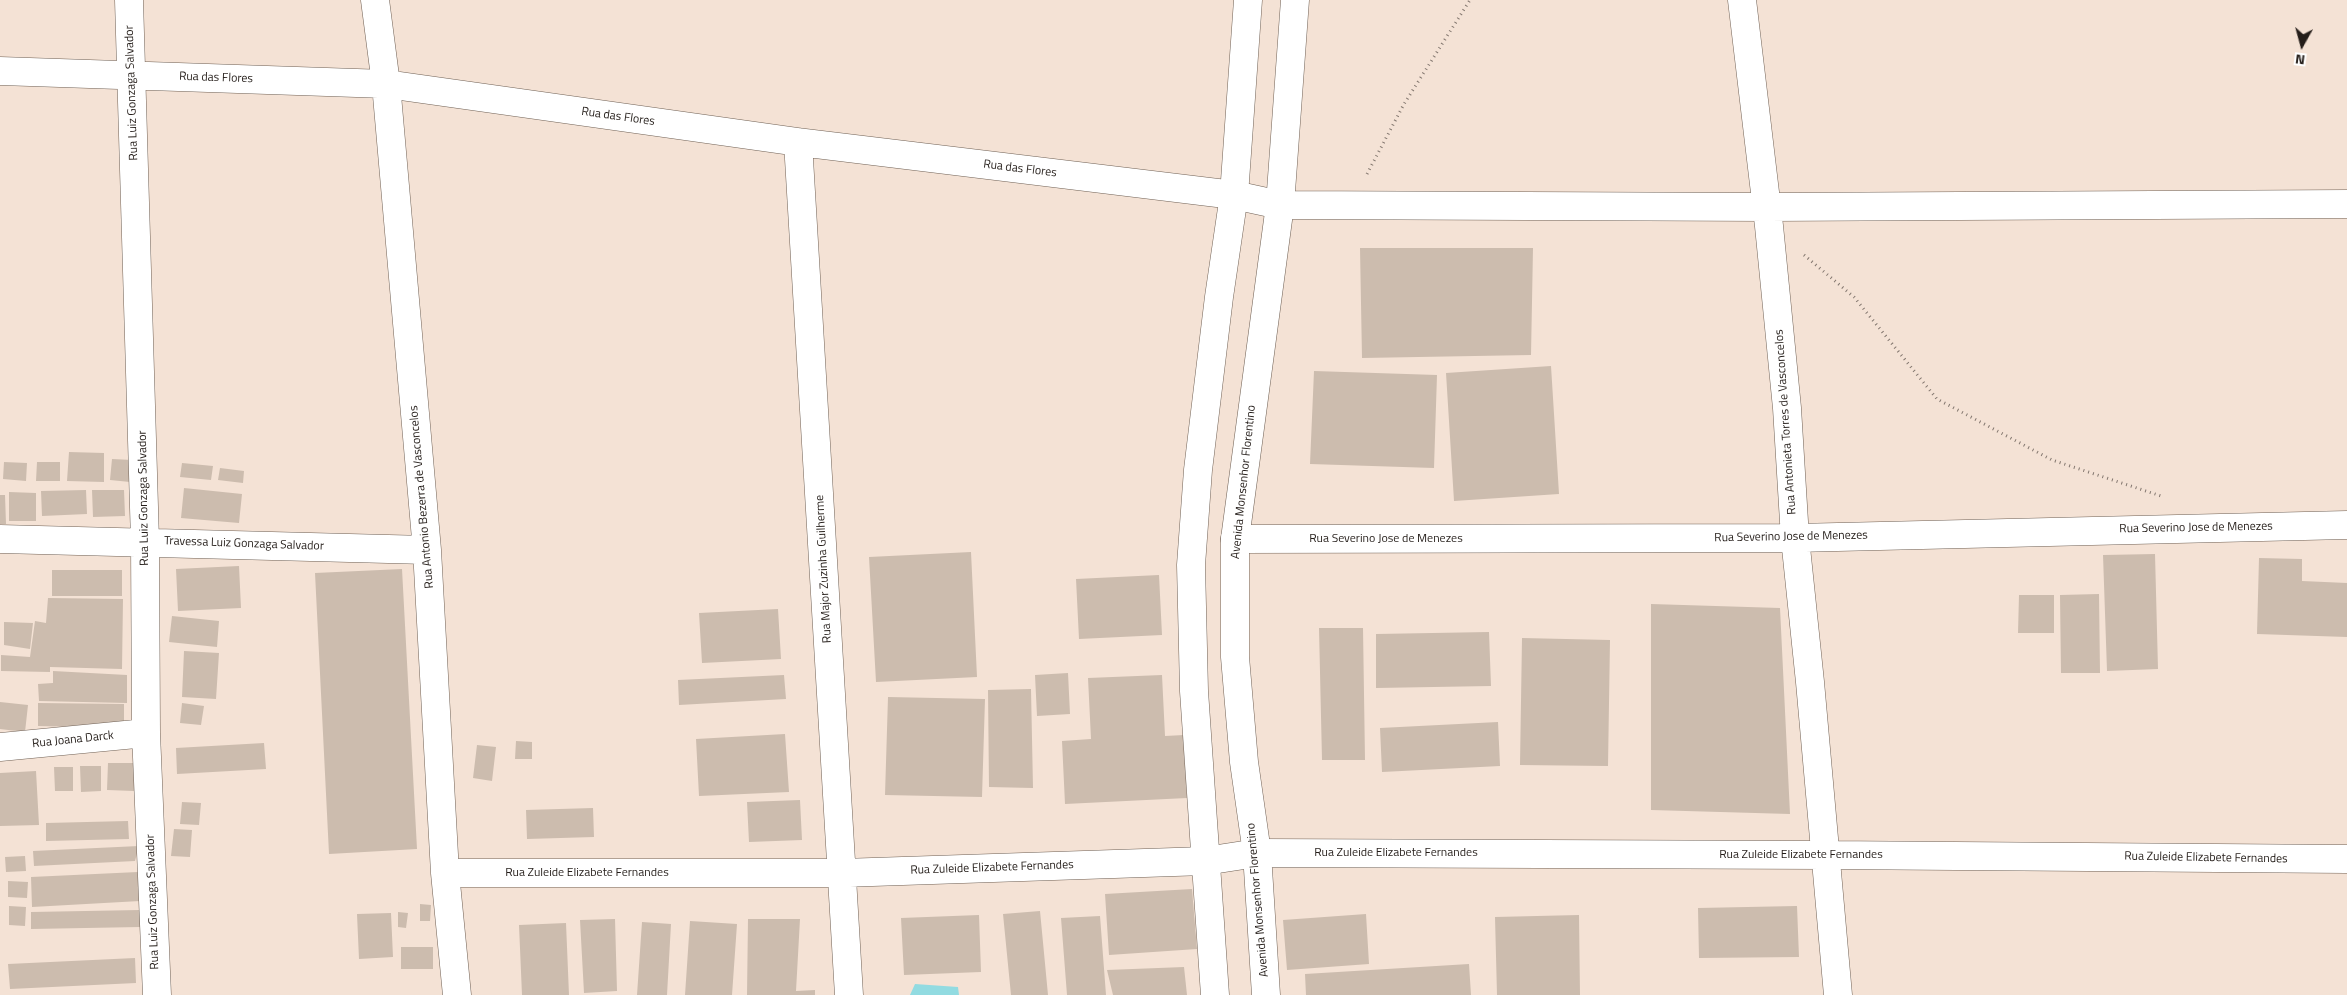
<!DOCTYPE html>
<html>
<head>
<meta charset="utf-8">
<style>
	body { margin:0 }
	#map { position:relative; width:2347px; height:995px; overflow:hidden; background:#f4e2d5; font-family:"Titillium Web",sans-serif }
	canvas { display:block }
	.north { position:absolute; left:2277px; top:20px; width:50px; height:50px; -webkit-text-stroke:4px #fff; paint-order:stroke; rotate:187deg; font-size:14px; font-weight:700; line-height:20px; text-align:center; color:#241d19 }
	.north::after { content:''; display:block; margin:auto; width:18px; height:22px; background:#241d19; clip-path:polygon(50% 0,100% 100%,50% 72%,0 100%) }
</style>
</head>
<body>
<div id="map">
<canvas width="2347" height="995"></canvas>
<div class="north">N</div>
</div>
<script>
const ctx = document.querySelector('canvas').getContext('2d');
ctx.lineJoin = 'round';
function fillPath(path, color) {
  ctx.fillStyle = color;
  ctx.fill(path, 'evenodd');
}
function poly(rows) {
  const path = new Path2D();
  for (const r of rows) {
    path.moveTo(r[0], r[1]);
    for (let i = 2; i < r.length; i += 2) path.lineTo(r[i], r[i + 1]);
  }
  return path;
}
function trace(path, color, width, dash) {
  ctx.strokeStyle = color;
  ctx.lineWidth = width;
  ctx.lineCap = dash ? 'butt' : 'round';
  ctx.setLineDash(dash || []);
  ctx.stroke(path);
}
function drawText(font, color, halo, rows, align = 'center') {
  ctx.font = font + ' "Titillium Web",sans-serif';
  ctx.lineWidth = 5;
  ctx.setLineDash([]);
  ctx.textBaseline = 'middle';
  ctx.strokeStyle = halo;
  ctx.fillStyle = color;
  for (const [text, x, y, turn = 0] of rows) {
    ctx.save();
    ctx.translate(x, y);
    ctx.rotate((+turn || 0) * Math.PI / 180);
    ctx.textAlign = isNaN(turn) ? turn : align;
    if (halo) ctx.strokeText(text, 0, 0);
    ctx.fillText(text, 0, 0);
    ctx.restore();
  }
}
const water = poly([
	[915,984,958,987,959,995,910,995]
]);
const building = poly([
	[1360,248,1533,248,1531,355,1362,358],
	[1551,366,1559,494,1454,501,1446,373],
	[1314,371,1437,375,1434,468,1310,464],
	[69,452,104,453,104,482,67,481],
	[112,459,132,460,130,482,110,480],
	[4,462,27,463,26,481,3,479],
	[37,462,60,462,60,481,36,481],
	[182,463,213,466,211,480,180,477],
	[220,468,244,471,243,483,218,480],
	[184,488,242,494,239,523,181,518],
	[86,490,87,514,42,516,41,491],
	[92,490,124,490,125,516,93,517],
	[9,492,36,493,36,521,9,521],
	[0,495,5,495,6,524,0,524],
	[971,552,977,677,876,682,869,557],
	[2155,554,2158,669,2107,671,2103,555],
	[2259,558,2302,559,2302,581,2347,583,2347,637,2257,634],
	[239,566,241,608,178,611,176,569],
	[402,569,417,849,329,854,315,573],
	[52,570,122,570,122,596,52,596],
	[1159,575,1162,635,1079,639,1076,579],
	[2099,594,2100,673,2061,673,2060,595],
	[2019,595,2054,595,2054,633,2018,633],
	[48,598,123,599,122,669,50,667,50,672,1,671,1,655,30,657,35,621,46,623],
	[1651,604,1780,608,1790,814,1651,810],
	[778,609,781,659,702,663,699,613],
	[172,616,219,621,217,647,169,642],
	[4,622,33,623,30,649,4,645],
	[1319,628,1363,628,1365,760,1322,760],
	[1489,632,1491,686,1376,688,1376,634],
	[1522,638,1610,640,1608,766,1520,765],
	[184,651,219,653,216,699,182,697],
	[53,671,127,675,127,703,39,701,38,684,53,683],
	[1068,673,1070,714,1037,716,1035,675],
	[784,675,786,699,679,705,678,680],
	[1162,675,1165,736,1184,735,1187,798,1065,804,1062,741,1091,739,1088,678],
	[1031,689,1033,788,989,787,988,690],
	[888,697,985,699,982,797,885,795],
	[0,702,28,705,25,732,0,729],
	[38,703,124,704,124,728,38,726],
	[182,703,204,706,201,725,180,723],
	[1498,722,1500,766,1382,772,1380,728],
	[785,734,789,792,699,796,696,739],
	[516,741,532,742,532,759,515,759],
	[264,743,266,769,177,774,176,748],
	[477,745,496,747,492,781,473,778],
	[108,763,135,763,134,791,107,790],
	[80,766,101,766,101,791,81,792],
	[54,767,73,767,73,791,55,791],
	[36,771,39,825,0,826,0,773],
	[800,800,802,840,749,842,747,802],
	[182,802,201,803,199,825,180,824],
	[593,808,594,837,527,839,526,810],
	[128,821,129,839,46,841,46,823],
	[174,829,192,830,190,857,171,856],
	[139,846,135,861,34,866,33,851],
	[25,856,26,871,6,872,5,857],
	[138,872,140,901,32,907,31,877],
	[8,881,28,882,27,898,8,897],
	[1192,889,1197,949,1109,955,1105,894],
	[420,904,431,905,430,921,420,921],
	[9,906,26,907,25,926,9,925],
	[1797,906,1799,957,1699,958,1698,908],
	[140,910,140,927,31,929,31,912],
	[1040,911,1048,995,1011,995,1003,914],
	[398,912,408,913,406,928,398,927],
	[391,913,393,957,359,959,357,914],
	[1366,914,1369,964,1287,970,1283,920],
	[979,915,981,972,904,975,901,918],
	[1579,915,1580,995,1497,995,1495,917],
	[1100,916,1106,995,1067,995,1061,918],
	[615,919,617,991,584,993,580,920],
	[748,919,800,919,796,991,815,990,815,995,747,995],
	[690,921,737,924,732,995,685,995],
	[642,922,671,924,667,995,637,995],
	[566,923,569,995,522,995,519,925],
	[401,947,433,947,433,969,401,969],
	[135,958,136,983,10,989,8,964],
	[1469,964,1471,995,1306,995,1305,974],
	[1184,967,1187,995,1113,995,1107,970]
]);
const path = poly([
	[1367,174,1404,104,1470,0],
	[1804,255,1854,297,1937,399,2052,460,2161,496]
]);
const street = poly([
	[129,0,145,541,146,733,157,995],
	[375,0,386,84,427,550,445,873,457,995],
	[1742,0,1769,226,1787,408,1795,538,1810,682,1838,995],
	[0,71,386,84,798,142,1234,195,1280,205,1768,207,2347,204],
	[798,142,849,995],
	[0,539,427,550],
	[1235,539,1795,538,2347,525],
	[0,747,146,733],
	[445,873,842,873,1205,861,1257,853,1826,855,2347,859]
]);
const secondary = poly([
	[1215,995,1194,691,1191,565,1198,470,1219,297,1234,195,1248,0],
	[1266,995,1257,853,1244,762,1235,657,1235,539,1280,205,1295,0]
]);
const streetNames = [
	["Rua das Flores",216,78,2],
	["Rua Luiz Gonzaga Salvador",132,93,-92],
	["Rua das Flores",618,117,8],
	["Rua das Flores",1020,169,7],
	["Rua Antonieta Torres de Vasconcelos",1786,422,-94],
	["Avenida Monsenhor Florentino",1244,482,-84],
	["Rua Antonio Bezerra de Vasconcelos",422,497,-95],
	["Rua Luiz Gonzaga Salvador",144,498,-91],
	["Rua Severino Jose de Menezes",2196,528,-1],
	["Rua Severino Jose de Menezes",1791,537,-1],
	["Rua Severino Jose de Menezes",1386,539],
	["Travessa Luiz Gonzaga Salvador",244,544,2],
	["Rua Major Zuzinha Guilherme",824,569,-93],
	["Rua Joana Darck",73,740,-6],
	["Rua Zuleide Elizabete Fernandes",1396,853],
	["Rua Zuleide Elizabete Fernandes",1801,855],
	["Rua Zuleide Elizabete Fernandes",2206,858,1],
	["Rua Zuleide Elizabete Fernandes",992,868,-2],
	["Rua Zuleide Elizabete Fernandes",587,873],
	["Avenida Monsenhor Florentino",1258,900,-95],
	["Rua Luiz Gonzaga Salvador",153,902,-92]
];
fillPath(water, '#92dbe1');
fillPath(building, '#ccbcae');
trace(street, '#706155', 29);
trace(secondary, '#706155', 29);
trace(path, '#83776f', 3, [1, 4]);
trace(street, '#fff', 28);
trace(secondary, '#fff', 28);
drawText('12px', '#241d19', '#fff', streetNames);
</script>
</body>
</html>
